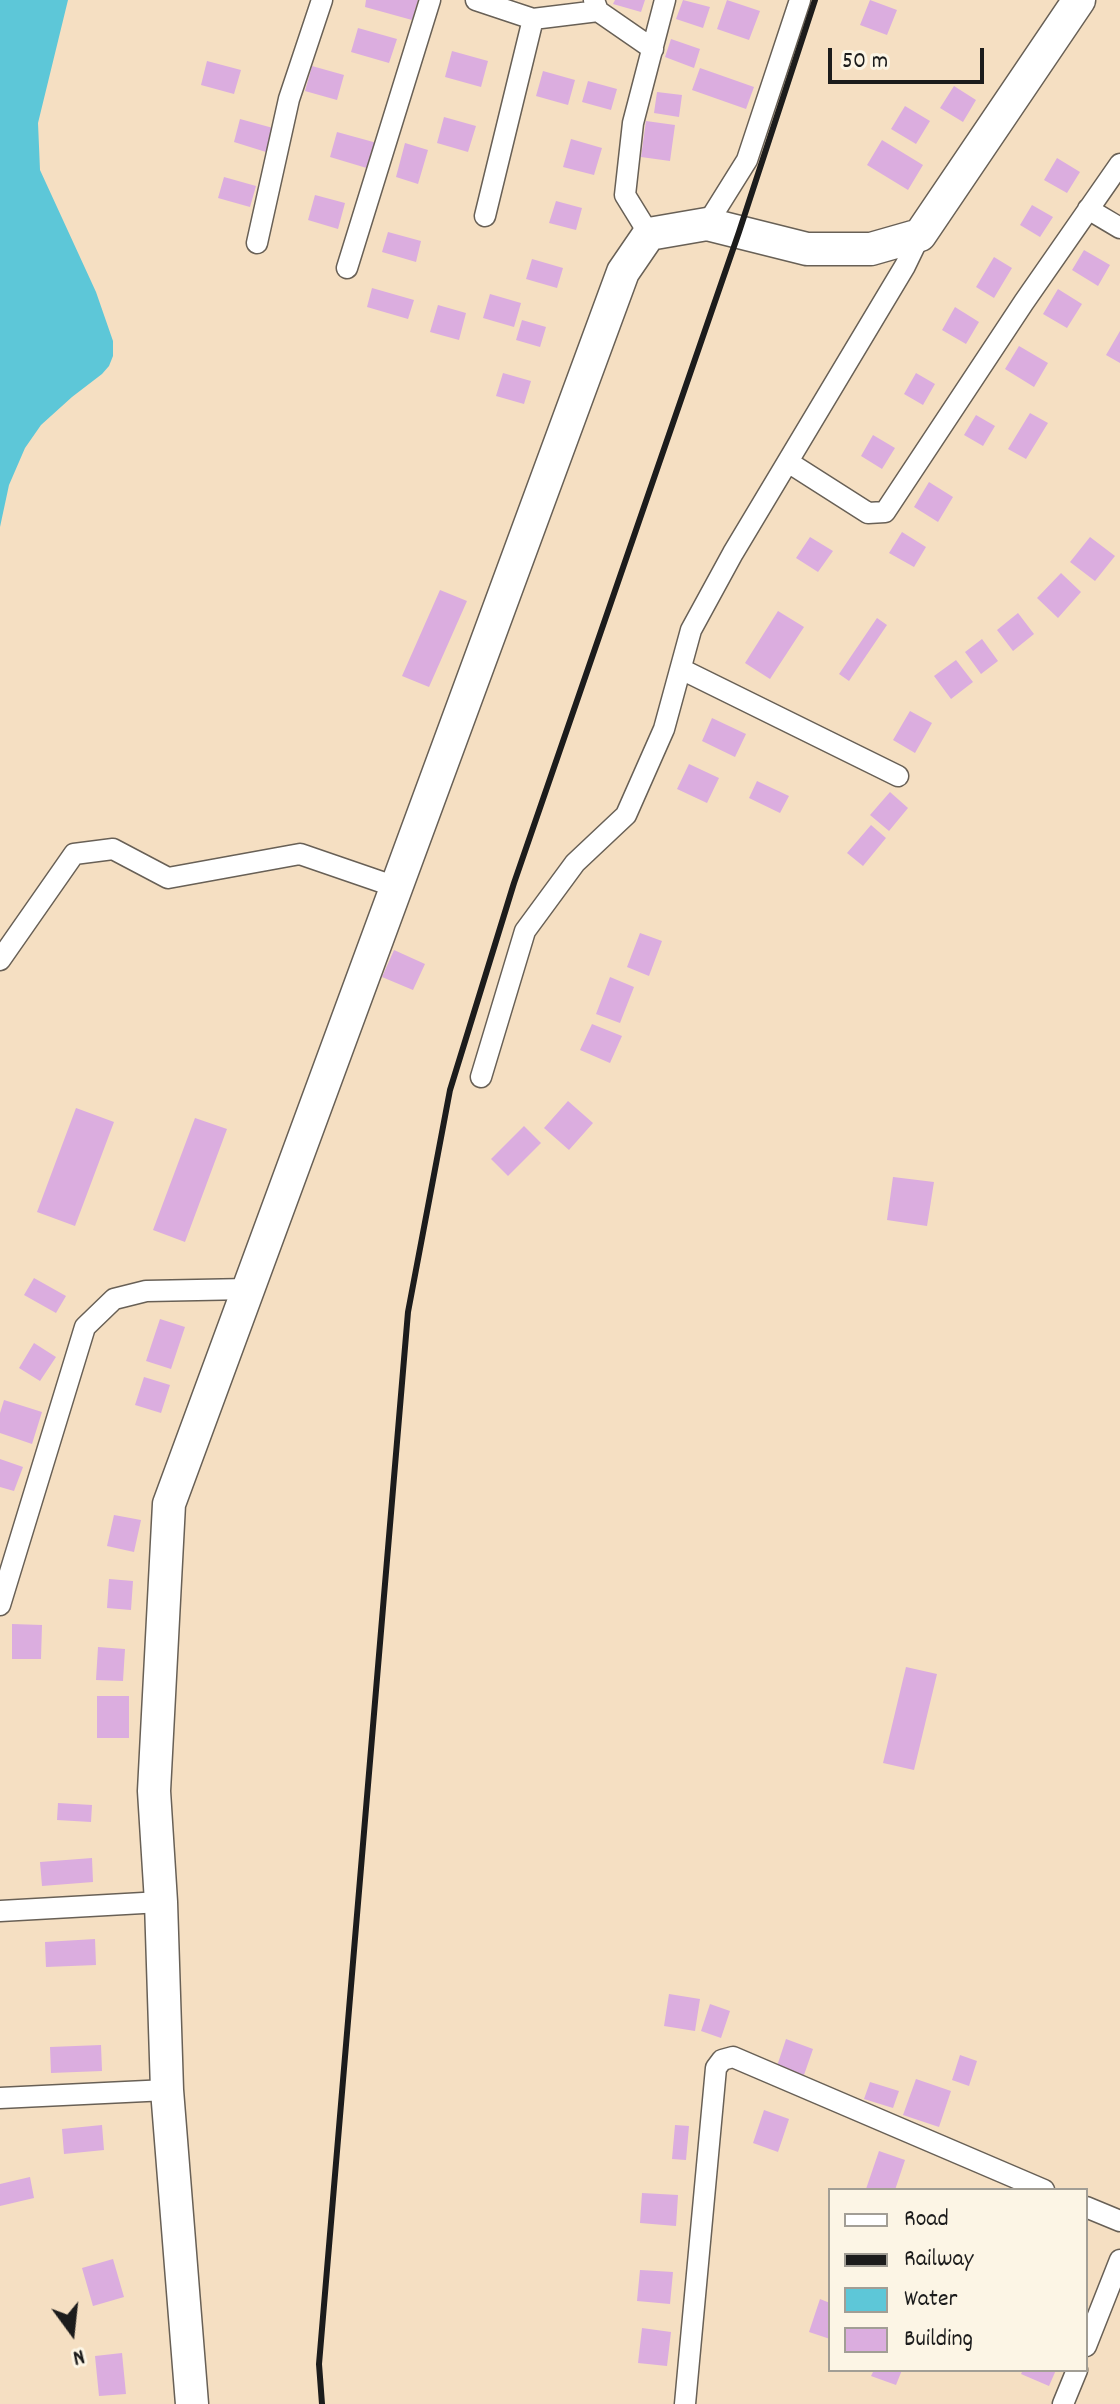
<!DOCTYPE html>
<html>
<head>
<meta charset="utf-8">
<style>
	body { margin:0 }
	#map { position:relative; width:1120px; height:2404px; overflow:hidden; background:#f5dfc2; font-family:Dekko,sans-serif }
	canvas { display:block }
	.legend { position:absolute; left:828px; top:2188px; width:260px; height:184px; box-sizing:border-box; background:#fcf5e5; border:2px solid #a29e95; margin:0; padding:10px 14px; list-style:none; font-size:24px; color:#1c1c1c }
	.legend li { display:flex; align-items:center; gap:16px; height:40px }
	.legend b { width:40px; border:2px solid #a29e95 }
	.north { position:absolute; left:32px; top:2292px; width:80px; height:80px; -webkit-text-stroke:6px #fcf5e5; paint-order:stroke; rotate:165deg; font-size:22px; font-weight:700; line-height:32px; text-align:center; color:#1c1c1c }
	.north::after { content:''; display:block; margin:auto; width:28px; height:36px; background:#1c1c1c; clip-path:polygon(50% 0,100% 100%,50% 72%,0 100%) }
	.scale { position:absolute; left:828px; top:48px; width:156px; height:36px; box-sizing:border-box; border:4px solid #1c1c1c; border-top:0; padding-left:10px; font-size:24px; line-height:28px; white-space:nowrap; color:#1c1c1c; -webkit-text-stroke:6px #fcf5e5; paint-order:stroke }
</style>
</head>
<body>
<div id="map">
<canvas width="1120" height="2404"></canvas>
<ul class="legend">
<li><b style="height:10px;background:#fff"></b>Road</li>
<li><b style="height:10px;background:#1c1c1c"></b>Railway</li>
<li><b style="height:22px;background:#5dc7d8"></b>Water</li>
<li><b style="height:22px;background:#dbaddf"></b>Building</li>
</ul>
<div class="north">N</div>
<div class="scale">50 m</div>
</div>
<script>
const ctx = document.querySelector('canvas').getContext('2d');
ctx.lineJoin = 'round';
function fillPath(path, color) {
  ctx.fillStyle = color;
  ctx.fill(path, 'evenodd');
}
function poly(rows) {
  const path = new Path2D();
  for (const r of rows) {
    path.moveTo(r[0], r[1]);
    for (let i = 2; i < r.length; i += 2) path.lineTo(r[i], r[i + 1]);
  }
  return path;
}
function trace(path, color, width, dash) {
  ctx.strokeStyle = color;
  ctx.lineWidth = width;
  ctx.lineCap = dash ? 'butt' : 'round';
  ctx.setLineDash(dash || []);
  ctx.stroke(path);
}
const water = poly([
	[0,0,68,0,38,123,40,170,96,292,113,341,113,356,109,366,102,374,72,397,41,425,25,448,9,485,0,527]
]);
const building = poly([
	[366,0,418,0,412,20,365,7],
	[615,0,645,0,641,12,613,4],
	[683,0,710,7,703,28,676,19],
	[727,0,760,11,749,40,717,29],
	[870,0,897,10,887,35,860,25],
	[358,28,397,39,389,63,351,52],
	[671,39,700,49,694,68,665,57],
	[452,51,488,61,481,87,445,77],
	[207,61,241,70,234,94,201,85],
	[312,66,344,75,337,100,305,91],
	[700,68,754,87,746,109,692,90],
	[543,71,575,80,568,105,536,96],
	[588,81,617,89,611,110,582,102],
	[954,86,976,100,963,122,940,108],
	[657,92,682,95,679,117,654,113],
	[905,106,930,121,916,144,891,129],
	[444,117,476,126,468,152,437,143],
	[240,119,273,128,266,152,234,142],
	[646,121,675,125,670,161,641,157],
	[337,132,377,143,370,169,330,157],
	[571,139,602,148,594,175,563,167],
	[882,140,923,165,908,190,867,165],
	[405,143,428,150,418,184,396,177],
	[1057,158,1080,172,1067,193,1044,180],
	[224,177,256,186,250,207,218,198],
	[315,195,345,203,338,229,308,220],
	[556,201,582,208,576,230,549,223],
	[1032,205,1053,217,1040,237,1020,225],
	[388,232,421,241,416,262,382,252],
	[1084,250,1110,265,1098,286,1072,270],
	[994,257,1012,268,994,298,976,287],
	[532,259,563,268,557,288,526,279],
	[372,288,414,300,408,319,367,307],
	[1058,289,1082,304,1067,328,1043,314],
	[490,294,521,303,514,327,483,318],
	[438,305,466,313,459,340,430,332],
	[955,307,979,322,966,344,942,330],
	[522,320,546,327,540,347,516,340],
	[1120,331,1120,363,1106,355],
	[1019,346,1048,363,1034,387,1005,369],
	[503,373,531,381,524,404,496,396],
	[916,373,935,384,923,405,904,394],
	[1030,413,1048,423,1026,459,1008,449],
	[976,415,995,426,983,446,964,435],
	[873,435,895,448,882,469,861,456],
	[929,482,953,497,938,522,914,507],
	[902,532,926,547,914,567,889,553],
	[810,537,833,551,818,572,796,558],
	[1090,537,1115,556,1095,581,1070,562],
	[1061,573,1081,592,1058,618,1037,598],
	[440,590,467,601,429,687,402,676],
	[778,611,804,627,770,679,745,663],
	[1018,613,1034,634,1013,651,997,630],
	[877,618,887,625,849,681,839,674],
	[982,639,998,661,981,674,965,652],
	[956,660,973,682,951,699,934,676],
	[910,711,932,723,915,753,893,740],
	[712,718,746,734,735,757,702,741],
	[689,764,719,778,707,803,677,789],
	[757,781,789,796,780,813,749,798],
	[890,792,908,808,889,831,870,815],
	[871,825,886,838,863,866,847,853],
	[640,933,662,941,649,976,627,967],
	[394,950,425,964,413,990,382,977],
	[610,977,634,987,620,1023,596,1014],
	[592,1024,622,1036,610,1063,580,1050],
	[568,1101,593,1123,569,1150,544,1128],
	[76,1108,114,1122,75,1226,37,1212],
	[195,1118,227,1129,185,1242,153,1230],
	[524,1126,541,1143,508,1176,491,1159],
	[893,1177,934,1182,927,1226,887,1220],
	[34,1278,66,1296,56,1313,24,1295],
	[160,1319,185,1327,171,1369,146,1361],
	[34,1343,56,1357,40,1381,19,1368],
	[144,1377,170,1385,161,1413,135,1405],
	[4,1400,42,1412,32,1444,0,1433,0,1413],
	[0,1459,23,1467,14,1491,0,1487],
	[114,1515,141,1520,134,1552,107,1546],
	[109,1579,133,1581,131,1610,107,1608],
	[12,1624,42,1625,41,1659,12,1659],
	[98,1647,125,1649,123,1681,96,1680],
	[906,1667,937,1674,914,1770,883,1763],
	[97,1696,129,1696,129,1738,97,1738],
	[58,1803,92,1805,91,1822,57,1820],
	[92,1858,93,1882,42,1886,40,1862],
	[95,1939,96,1965,46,1967,45,1942],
	[669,1994,700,1999,695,2031,664,2026],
	[710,2004,730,2011,721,2038,701,2031],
	[786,2039,813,2049,804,2075,777,2066],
	[101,2045,102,2071,51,2073,50,2047],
	[960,2055,977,2061,969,2086,952,2080],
	[916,2079,951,2091,939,2127,903,2115],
	[870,2082,899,2091,893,2108,864,2099],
	[764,2110,789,2119,778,2152,753,2143],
	[102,2125,104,2150,64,2154,62,2129],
	[675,2125,689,2126,686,2160,672,2159],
	[879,2151,905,2160,895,2190,866,2189],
	[30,2177,34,2198,0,2206,0,2184],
	[642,2193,678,2195,676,2226,640,2223],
	[113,2259,124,2297,93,2306,82,2268],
	[640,2270,673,2272,670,2304,637,2301],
	[820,2299,830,2303,830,2339,809,2332],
	[642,2328,671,2332,667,2366,638,2363],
	[122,2353,126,2394,99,2396,95,2356],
	[874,2370,902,2370,896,2385,871,2376],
	[1023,2370,1056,2370,1049,2386,1021,2374]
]);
const street = poly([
	[476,0,533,19,598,11],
	[594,0,598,11,653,49],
	[1088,209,1120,228],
	[485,216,533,19],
	[707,224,747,160,800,0],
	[649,234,625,195,633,123,665,0],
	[257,243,289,99,322,0],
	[347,268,430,0],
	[788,462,868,513,885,512,1024,302,1120,164],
	[681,669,898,776],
	[0,960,74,854,113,849,168,878,300,854,396,887],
	[481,1077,525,931,575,863,626,815,664,729,691,630,733,553,905,266,920,235],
	[0,1605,85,1327,114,1299,146,1291,248,1289],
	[0,1911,161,1902],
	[0,2098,167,2090],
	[1086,2207,1120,2221],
	[1086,2346,1120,2260],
	[685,2404,716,2068,722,2060,733,2057,1044,2190],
	[1063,2404,1077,2370]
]);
const primary = poly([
	[192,2404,167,2090,161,1902,154,1791,169,1504,623,272,649,234,707,224,807,249,871,249,920,235,1079,0]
]);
const rail = poly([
	[322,2404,319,2364,408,1312,450,1090,514,883,739,232,815,0]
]);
fillPath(water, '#5dc7d8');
fillPath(building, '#dbaddf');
trace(street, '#686056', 23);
trace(primary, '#686056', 35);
trace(street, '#fff', 20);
trace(primary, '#fff', 32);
trace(rail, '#1c1c1c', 6);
</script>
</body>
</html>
